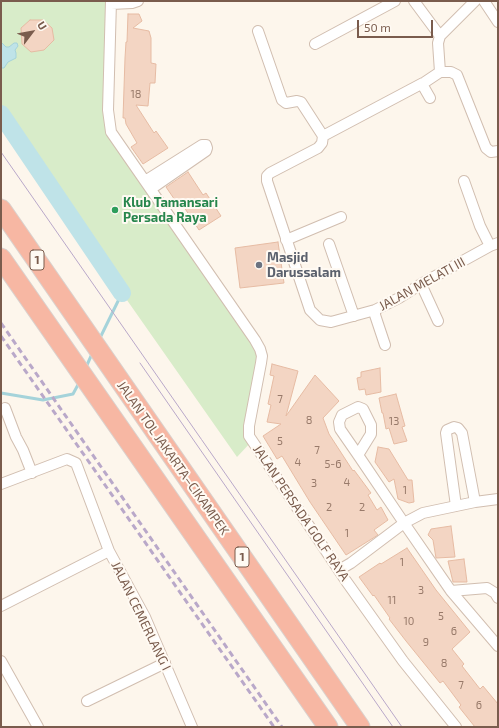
<!DOCTYPE html>
<html>
<head>
<meta charset="utf-8">
<style>
	body { margin:0 }
	#map { position:relative; width:499px; height:728px; overflow:hidden; background:#fdf6ec; font-family:"Exo 2",sans-serif }
	canvas { display:block }
	.frame { position:absolute; inset:0; border:2px solid #7a5c4d; pointer-events:none }
	.north { position:absolute; left:12px; top:12px; width:40px; height:40px; -webkit-text-stroke:3px #fffaf3; paint-order:stroke; rotate:58deg; font-size:11px; font-weight:700; line-height:16px; text-align:center; color:#7a5c4d }
	.north::after { content:''; display:block; margin:auto; width:14px; height:18px; background:#7a5c4d; clip-path:polygon(50% 0,100% 100%,50% 72%,0 100%) }
	.scale { position:absolute; left:357px; top:20px; width:76px; height:18px; box-sizing:border-box; border:2px solid #7a5c4d; border-top:0; padding-left:5px; font-size:12px; line-height:14px; white-space:nowrap; color:#7a5c4d; -webkit-text-stroke:3px #fffaf3; paint-order:stroke }
</style>
</head>
<body>
<div id="map">
<canvas width="499" height="728"></canvas>
<div class="frame"></div>
<div class="north">U</div>
<div class="scale">50 m</div>
</div>
<script>
const ctx = document.querySelector('canvas').getContext('2d');
ctx.lineJoin = 'round';
function fillPath(path, color) {
  ctx.fillStyle = color;
  ctx.fill(path, 'evenodd');
}
function poly(rows) {
  const path = new Path2D();
  for (const r of rows) {
    path.moveTo(r[0], r[1]);
    for (let i = 2; i < r.length; i += 2) path.lineTo(r[i], r[i + 1]);
  }
  return path;
}
function trace(path, color, width, dash) {
  ctx.strokeStyle = color;
  ctx.lineWidth = width;
  ctx.lineCap = dash ? 'butt' : 'round';
  ctx.setLineDash(dash || []);
  ctx.stroke(path);
}
function drawText(font, color, halo, rows, align = 'center') {
  ctx.font = font + ' "Exo 2",sans-serif';
  ctx.lineWidth = 4;
  ctx.setLineDash([]);
  ctx.textBaseline = 'middle';
  ctx.strokeStyle = halo;
  ctx.fillStyle = color;
  for (const [text, x, y, turn = 0] of rows) {
    ctx.save();
    ctx.translate(x, y);
    ctx.rotate((+turn || 0) * Math.PI / 180);
    ctx.textAlign = isNaN(turn) ? turn : align;
    if (halo) ctx.strokeText(text, 0, 0);
    ctx.fillText(text, 0, 0);
    ctx.restore();
  }
}
const green = poly([
	[1,1,114,1,110,86,105,127,255,340,261,353,252,441,237,457,122,293,1,114]
]);
const water = poly([
	[1,42,6,47,9,47,14,43,17,43,18,46,15,50,16,53,16,58,8,62,4,68,1,68,1,42]
]);
const stream = poly([
	[99,340,122,293],
	[86,367,92,354],
	[1,393,43,400,73,394,80,381]
]);
const river = poly([
	[1,114,122,293]
]);
const building = poly([
	[128,14,139,14,142,21,133,28,149,31,151,38,151,63,156,64,155,83,150,83,148,106,136,105,154,133,156,131,168,148,143,164,131,147,137,143,126,124,125,118,123,118,125,58,126,42,127,42,128,14],
	[30,20,43,20,52,28,54,40,44,50,31,52,22,44,21,28,30,20],
	[188,172,203,195,206,193,221,216,199,230,182,204,179,206,166,187,188,172],
	[278,242,284,283,240,288,235,248,278,242],
	[272,364,298,371,286,416,315,375,339,401,323,418,329,434,353,471,354,470,371,493,368,495,377,510,381,507,388,520,374,530,378,535,346,555,310,502,282,456,277,459,263,436,281,424,267,422,271,405,268,404,274,376,270,375,272,364],
	[380,368,381,392,366,395,365,389,359,390,357,378,361,377,361,372,380,368],
	[396,394,405,426,402,427,407,441,394,444,389,428,386,429,383,413,382,413,379,398,396,394],
	[378,447,389,449,408,480,412,480,414,502,409,503,398,499,394,479,389,482,375,462,378,447],
	[451,526,455,557,436,558,433,540,428,535,431,529,451,526],
	[407,548,436,590,470,632,452,649,464,664,462,666,480,689,483,686,498,704,498,727,475,727,459,707,461,705,443,681,440,683,406,641,389,619,390,618,374,595,373,596,359,577,380,563,381,564,407,548],
	[464,559,467,582,453,582,448,561,464,559]
]);
const street = poly([
	[111,1,108,110,111,132,255,340,260,349,262,356,261,363,249,426,249,436,346,581,403,661,456,727],
	[414,1,440,36],
	[484,1,498,22],
	[111,4,132,3,138,1],
	[258,31,282,100,286,103,297,101,301,102,323,136],
	[315,44,395,1],
	[440,72,451,72,457,75,486,148,491,152,498,151],
	[425,82,440,72,438,43,440,36,475,1],
	[423,83,323,136,322,143,318,148,270,173,267,176,267,181,310,310,320,320,331,322,375,310,399,298,421,284,490,246,498,243],
	[422,84,430,98],
	[145,181,202,145,206,145,207,148,206,151,151,189],
	[464,181,480,226,490,246],
	[286,240,341,217],
	[329,244,354,316],
	[421,284,438,321],
	[375,310,375,315,385,345],
	[5,408,16,437,23,450,32,473],
	[358,455,371,434,371,425,363,409,358,407,342,415,339,422,340,429,358,455,404,523,451,591,498,646],
	[1,484,67,459,76,463,109,551,145,617,192,727],
	[456,506,446,433,447,430,454,427,458,428,462,433,475,502],
	[339,570,351,563,404,523,423,513,475,502,498,499],
	[451,591,487,588,495,593,498,598],
	[1,606,109,551],
	[1,661,38,727],
	[87,701,165,663]
]);
const highway = poly([
	[1,209,360,727],
	[1,258,328,727]
]);
const tram = poly([
	[1,152,402,727],
	[140,363,393,727]
]);
const rail = poly([
	[1,323,282,727],
	[1,336,274,727]
]);
const markers = [
	[115,210,4,"#2e9e5b"],
	[259,265,4,"#6b7280"]
];
const numberNames = [
	["18",136,94],
	["7",280,399],
	["8",309,420],
	["13",394,421],
	["5",280,441],
	["7",317,450],
	["4",298,462],
	["5-6",333,464],
	["4",347,482],
	["3",314,483],
	["1",405,490],
	["2",329,507],
	["2",362,507],
	["1",347,533],
	["1",402,562],
	["3",421,590],
	["11",392,600],
	["5",441,616],
	["10",409,621],
	["6",454,631],
	["9",426,642],
	["8",444,663],
	["7",461,685],
	["6",479,705]
];
const shields = [
	[37,260,14],
	[242,557,14]
];
const shieldNames = [
	["1",37,260],
	["1",242,557]
];
const leisureNames = [
	["Klub Tamansari",123,203],
	["Persada Raya",123,218]
];
const worshipNames = [
	["Masjid",267,258],
	["Darussalam",267,273]
];
const streetNames = [
	["JALAN MELATI III",422,284,-29],
	["JALAN TOL JAKARTA–CIKAMPEK",173,458,55],
	["JALAN PERSADA GOLF RAYA",301,513,56],
	["JALAN CEMERLANG I",141,616,64]
];
fillPath(green, '#d8ecc9');
fillPath(water, '#bfe3e8');
trace(water, '#a5d3da', 1);
trace(stream, '#a5d3da', 3);
trace(river, '#bfe3e8', 18);
fillPath(building, '#f3d5c3');
trace(building, '#e6bba3', 1);
trace(street, '#d1beb0', 12);
trace(highway, '#dad1cd', 21);
trace(street, '#fff', 10);
trace(highway, '#f7b7a3', 19);
trace(tram, '#b9a8c9', 1);
trace(rail, '#b9a8c9', 3, [6, 4]);
for (const [x, y, r, color] of markers) {
  const dot = new Path2D();
  dot.arc(x, y, r, 0, 2 * Math.PI);
  ctx.fillStyle = color;
  ctx.fill(dot);
  trace(dot, '#fffaf3', 1.5);
}
drawText('11px', '#987a6a', null, numberNames);
for (const [x, y, w] of shields) {
  const box = new Path2D();
  box.roundRect(x - w / 2, y - 10, w, 20, 3);
  ctx.fillStyle = '#fffaf3';
  ctx.fill(box);
  trace(box, '#7a5c4d', 1);
}
drawText('bold 12px', '#7a5c4d', null, shieldNames);
drawText('bold 13px', '#27864d', '#fffaf3', leisureNames, 'left');
drawText('bold 13px', '#5b616d', '#fffaf3', worshipNames, 'left');
drawText('13px', '#7a5c4d', '#fffaf3', streetNames);
</script>
</body>
</html>
